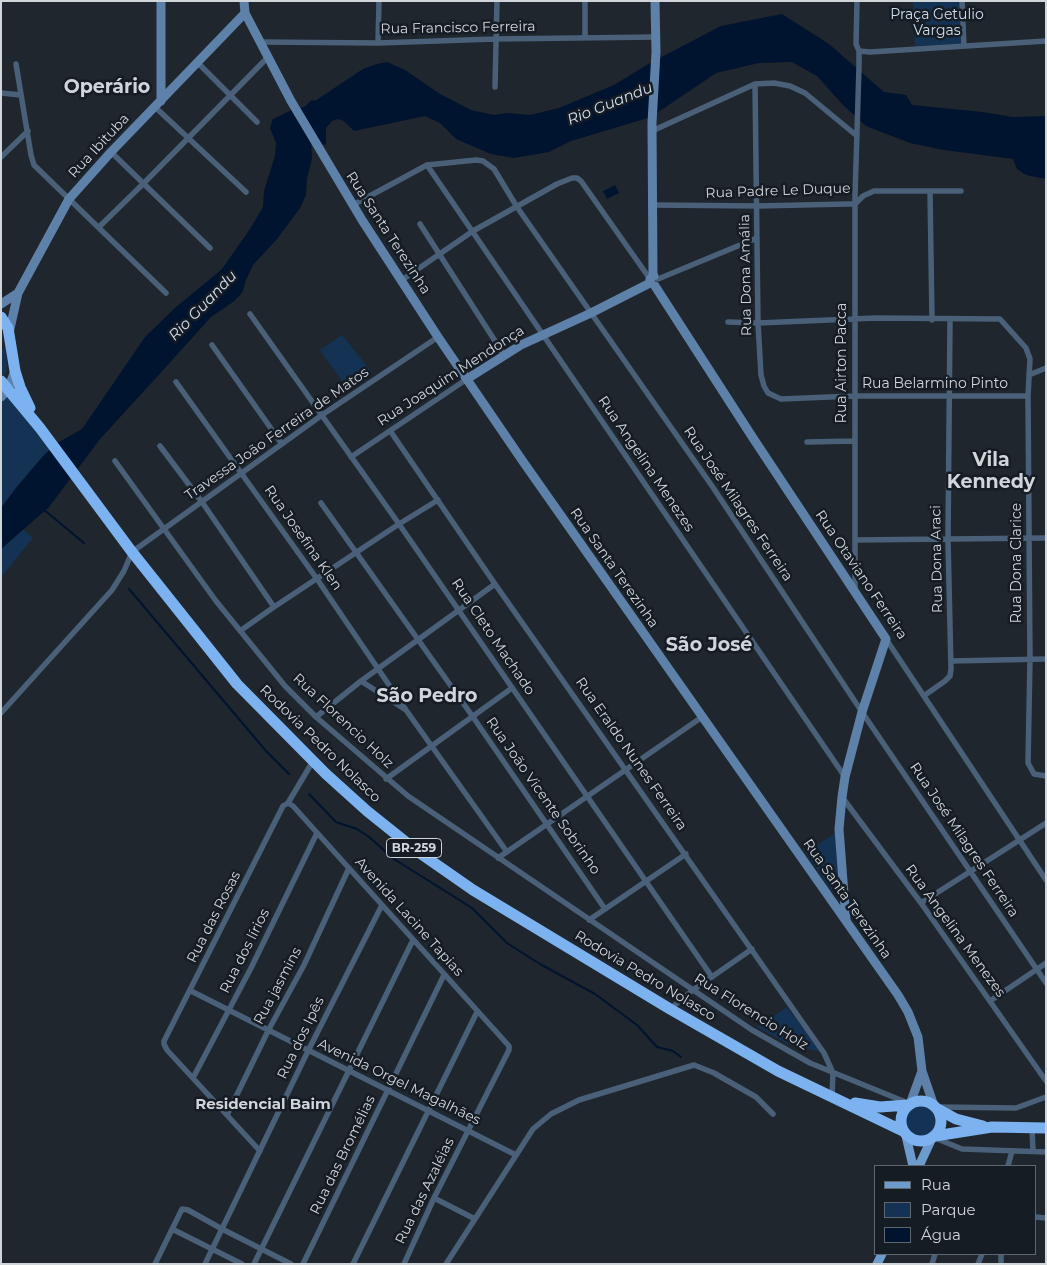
<!DOCTYPE html>
<html>
<head>
<meta charset="utf-8">
<style>
	body { margin:0 }
	#map { position:relative; width:1047px; height:1265px; overflow:hidden; background:#1f262d; font-family:Montserrat,sans-serif }
	canvas { display:block }
	.frame { position:absolute; inset:0; border:2px solid #d0d5da; pointer-events:none }
	.legend { position:absolute; left:874px; top:1165px; width:162px; height:90px; box-sizing:border-box; background:#161c24; border:1px solid #60666d; margin:0; padding:6px 9px; list-style:none; font-size:15px; color:#d0d5da }
	.legend li { display:flex; align-items:center; gap:10px; height:25px }
	.legend b { width:25px; border:1px solid #60666d }
</style>
</head>
<body>
<div id="map">
<canvas width="1047" height="1265"></canvas>
<div class="frame"></div>
<ul class="legend">
<li><b style="height:6px;background:#6d9bce"></b>Rua</li>
<li><b style="height:14px;background:#143354"></b>Parque</li>
<li><b style="height:14px;background:#00132f"></b>Água</li>
</ul>
</div>
<script>
const ctx = document.querySelector('canvas').getContext('2d');
ctx.lineJoin = 'round';
function fillPath(path, color) {
  ctx.fillStyle = color;
  ctx.fill(path, 'evenodd');
}
function poly(rows) {
  const path = new Path2D();
  for (const r of rows) {
    if (r.length === 3) {
      path.moveTo(r[0] + r[2], r[1]);
      path.arc(r[0], r[1], r[2], 0, 2 * Math.PI);
      continue;
    }
    path.moveTo(r[0], r[1]);
    for (let i = 2; i < r.length; i += 2) path.lineTo(r[i], r[i + 1]);
  }
  return path;
}
function trace(path, color, width, dash) {
  ctx.strokeStyle = color;
  ctx.lineWidth = width;
  ctx.lineCap = dash ? 'butt' : 'round';
  ctx.setLineDash(dash || []);
  ctx.stroke(path);
}
function drawText(font, color, halo, rows, align = 'center') {
  ctx.font = font + ' Montserrat,sans-serif';
  ctx.lineWidth = 5;
  ctx.setLineDash([]);
  ctx.textBaseline = 'middle';
  ctx.strokeStyle = halo;
  ctx.fillStyle = color;
  for (const [text, x, y, turn = 0] of rows) {
    ctx.save();
    ctx.translate(x, y);
    ctx.rotate((+turn || 0) * Math.PI / 180);
    ctx.textAlign = isNaN(turn) ? turn : align;
    if (halo) ctx.strokeText(text, 0, 0);
    ctx.fillText(text, 0, 0);
    ctx.restore();
  }
}
const green = poly([
	[913,1,960,1,962,44,915,46],
	[342,335,371,371,347,388,320,350],
	[6,347,7,369,5,377,1,371,1,351],
	[7,393,51,448,16,488,1,508,1,399],
	[23,529,33,538,1,577,1,549],
	[835,833,841,892,831,890,806,853],
	[787,1007,821,1052,788,1044,757,1027],
	[920,1122,16]
]);
const water = poly([
	[782,14,829,44,884,92,906,95,912,105,982,112,1013,117,1046,116,1046,179,1026,175,1017,169,1013,159,944,150,910,143,866,126,844,106,817,76,792,62,759,63,716,73,651,117,571,141,549,152,514,158,491,154,456,139,440,123,425,116,354,131,344,121,338,119,332,121,326,128,326,145,311,140,312,159,307,178,306,195,300,208,277,239,253,265,246,280,242,293,233,302,211,317,155,379,100,439,49,507,1,549,1,508,16,488,43,456,59,442,82,429,145,337,175,308,222,269,250,229,263,207,264,191,275,156,276,143,270,128,273,119,294,109,304,107,312,100,315,101,363,69,377,64,387,62,405,70,440,94,471,110,494,115,506,113,530,115,559,108,614,85,650,63,721,26],
	[615,185,619,193,607,199,603,191]
]);
const stream = poly([
	[43,509,84,543],
	[129,589,266,751,289,774],
	[309,794,336,822,357,829,369,837,394,859,472,908,507,943,540,964,595,994,637,1025,657,1047,673,1051,681,1057]
]);
const street = poly([
	[962,1,964,46],
	[585,37,585,1],
	[260,42,378,43,495,39,656,37],
	[378,43,379,1],
	[859,51,870,52,1046,41],
	[198,63,257,122],
	[16,64,31,155,34,165,166,293],
	[755,84,758,323,761,375,764,386,768,393,781,399,854,396,1028,396],
	[495,87,497,1],
	[1,93,21,95],
	[155,107,246,192],
	[652,131,755,84,774,83,790,86,805,93,857,136],
	[111,152,210,248],
	[1,157,28,131],
	[427,165,845,777],
	[930,191,932,320],
	[353,205,427,165,476,160,483,161,494,169,517,207,712,486,862,712,1046,983],
	[654,205,757,206,848,204,855,204,863,196,874,191,961,191],
	[420,224,504,355],
	[99,227,144,183,268,57],
	[658,279,757,238],
	[402,280,473,231,557,184,572,178,577,178,581,181,650,279],
	[250,314,399,524,712,977],
	[728,322,758,323,876,318,1000,319,1026,348,1030,359,1028,396,1030,660,1028,763,1034,774,1046,776],
	[212,345,282,444],
	[1029,375,1046,368],
	[176,382,317,579,406,710],
	[391,432,495,584,824,1053,833,1073,832,1096],
	[807,442,854,441],
	[160,446,202,502,274,607],
	[351,457,467,379],
	[115,461,216,601,285,686,316,717,408,796,752,1030,810,1063,908,1103],
	[321,503,473,717,605,909],
	[855,540,1046,538],
	[855,590,855,196,859,67,859,51,856,44,857,1],
	[240,631,274,607,399,524,438,500],
	[886,639,1046,880],
	[951,661,1046,659],
	[361,681,406,710,507,852],
	[925,695,945,681,950,676,951,669,948,540,950,320],
	[1,713,112,590,124,571,132,552,322,415,438,337],
	[316,717,361,681,495,584],
	[386,779,512,688],
	[842,797,921,903,1046,1081],
	[288,803,293,806,509,1046,509,1050,434,1198,404,1264],
	[498,858,702,717],
	[921,903,1046,823],
	[589,920,686,854],
	[191,991,516,1155],
	[990,1001,1046,963],
	[670,1009,693,990,752,949],
	[193,1078,251,968,317,833],
	[938,1107,1016,1108,1046,1097],
	[227,1115,268,1031,304,965,349,868],
	[1032,1128,1033,1151],
	[935,1138,962,1149,1046,1152],
	[260,1151,167,1050,164,1044,164,1041,283,806,288,803,313,761],
	[1008,1166,1012,1151],
	[434,1198,475,1219],
	[1036,1217,1046,1218],
	[172,1229,242,1264],
	[155,1264,182,1209,188,1210,222,1229,291,1264],
	[205,1264,308,1051,382,905],
	[254,1264,413,940],
	[303,1264,444,975],
	[353,1264,477,1012],
	[446,1264,533,1129,551,1114,579,1100,694,1065,714,1073,756,1097,773,1114],
	[932,1264,935,1254],
	[978,1264,982,1254],
	[1001,1264,1001,1254]
]);
const secondary = poly([
	[244,1,245,13,291,101,362,220,438,337,524,463,898,995,908,1012,918,1037,922,1071,934,1106],
	[161,101,161,1],
	[653,276,652,123,656,52,655,1],
	[655,286,753,438,886,639,862,712,845,777,842,797,839,829,846,920],
	[1,304,18,293],
	[9,333,18,293,69,199,111,152,245,13],
	[467,379,521,345,591,313,650,283,650,279,654,276],
	[1,397,8,389,15,371],
	[910,1104,922,1071]
]);
const primary = poly([
	[906,1136,913,1166],
	[919,1166,932,1138],
	[877,1264,882,1254]
]);
const highway = poly([
	[1,317,8,328,15,371,20,387,30,408],
	[1,381,40,428,132,552,237,684,326,774,367,811,417,851,473,890,670,1009,778,1071,903,1131],
	[921,1121,20],
	[855,1103,880,1107,908,1105],
	[936,1108,956,1119,983,1126],
	[935,1136,992,1127,1046,1128]
]);
const shields = [
	[414,848,55]
];
const shieldNames = [
	["BR-259",414,848]
];
const parkNames = [
	["Praça Getulio",937,15],
	["Vargas",937,31]
];
const streetNames = [
	["Rua Francisco Ferreira",458,28,-1],
	["Rua Ibituba",99,146,-47],
	["Rua Padre Le Duque",778,191,-2],
	["Rua Santa Terezinha",388,233,57],
	["Rua Dona Amália",746,275,-91],
	["Rua Airton Pacca",842,363,-90],
	["Rua Joaquim Mendonça",451,376,-33],
	["Rua Belarmino Pinto",935,384],
	["Travessa João Ferreira de Matos",277,434,-35],
	["Rua Angelina Menezes",646,464,56],
	["Rua José Milagres Ferreira",738,504,56],
	["Rua Josefina Klen",303,538,55],
	["Rua Dona Araci",937,559,-91],
	["Rua Dona Clarice",1017,563,-90],
	["Rua Santa Terezinha",614,568,55],
	["Rua Otaviano Ferreira",861,575,56],
	["Rua Cleto Machado",493,637,56],
	["Rua Florencio Holz",343,721,43],
	["Rodovia Pedro Nolasco",320,744,44],
	["Rua Eraldo Nunes Ferreira",631,754,55],
	["Rua João Vicente Sobrinho",543,796,55],
	["Rua José Milagres Ferreira",964,840,56],
	["Rua Santa Terezinha",847,899,55],
	["Rua das Rosas",214,917,-63],
	["Avenida Lacine Tapias",409,917,48],
	["Rua Angelina Menezes",955,931,54],
	["Rua dos lírios",245,951,-63],
	["Rodovia Pedro Nolasco",645,976,31],
	["Rua jasmins",278,986,-62],
	["Rua Florencio Holz",751,1012,32],
	["Rua dos Ipês",301,1038,-64],
	["Avenida Orgel Magalhães",399,1082,26],
	["Rua das Bromélias",343,1155,-64],
	["Rua das Azaléias",425,1191,-64]
];
const waterNames = [
	["Rio Guandu",610,104,-22],
	["Rio Guandu",203,306,-46]
];
const neighbourhoodNames = [
	["Residencial Baim",263,1105]
];
const districtNames = [
	["Operário",107,87],
	["Vila",991,460],
	["Kennedy",991,482],
	["São José",709,645],
	["São Pedro",427,696]
];
fillPath(green, '#143354');
fillPath(water, '#00132f');
trace(stream, '#00132f', 2);
trace(street, '#4a6079', 5.5);
trace(secondary, '#5e81a9', 9);
trace(primary, '#6d9bce', 9);
trace(highway, '#7bb2ef', 11);
for (const [x, y, w] of shields) {
  const box = new Path2D();
  box.roundRect(x - w / 2, y - 9.5, w, 19, 4);
  ctx.fillStyle = '#161c24';
  ctx.fill(box);
  trace(box, '#d0d5da', 1);
}
drawText('bold 12px', '#d0d5da', null, shieldNames);
drawText('14px', '#d0deef', '#161c24', parkNames);
drawText('14px', '#d0d5da', '#161c24', streetNames);
drawText('italic 15px', '#d1e0f0', '#161c24', waterNames);
drawText('bold 15px', '#d0d5da', '#161c24', neighbourhoodNames);
drawText('bold 19px', '#d0d5da', '#161c24', districtNames);
</script>
</body>
</html>
